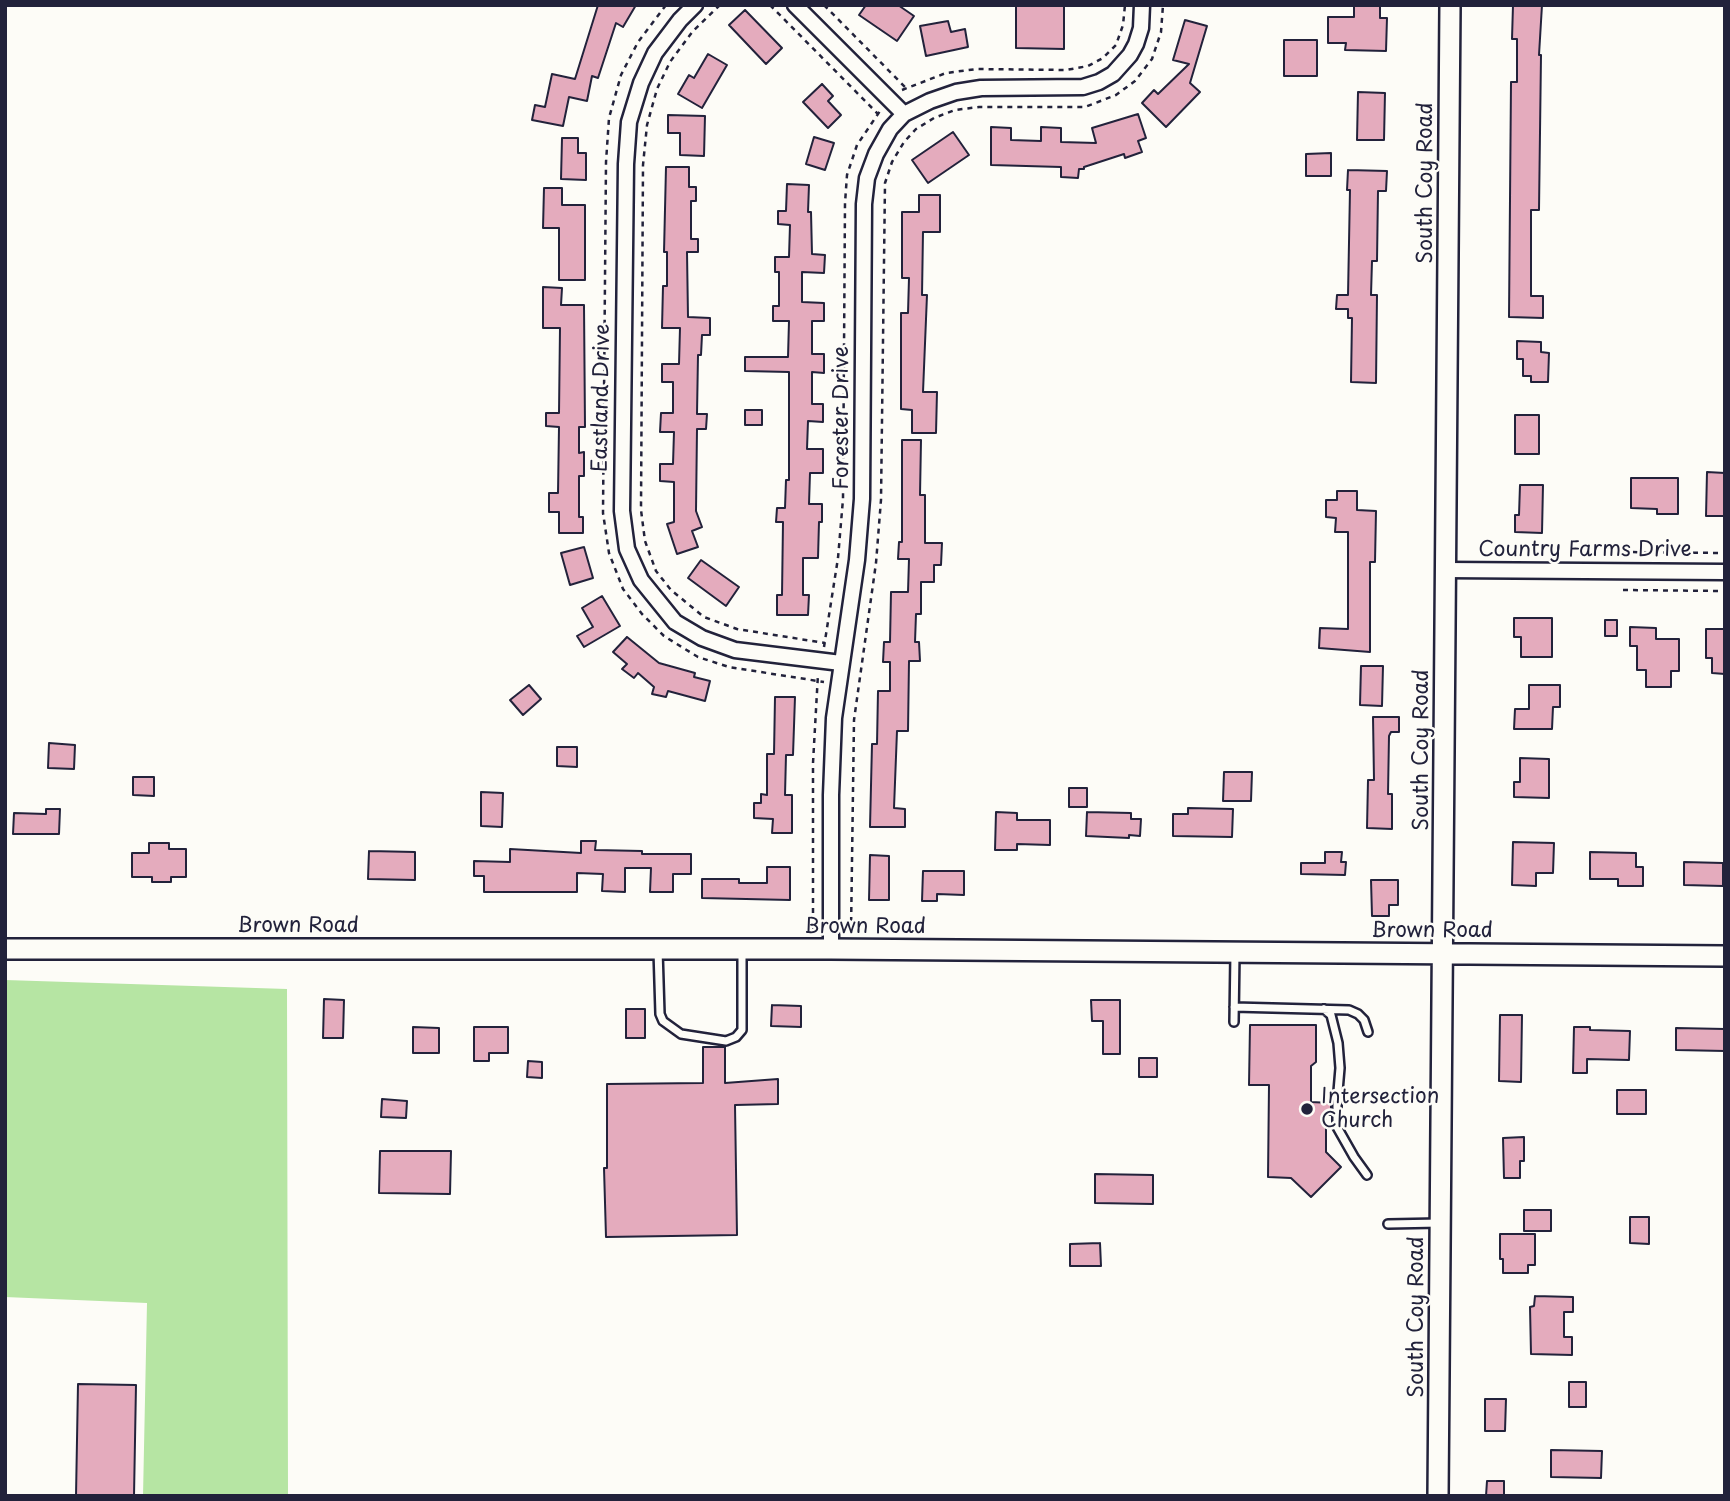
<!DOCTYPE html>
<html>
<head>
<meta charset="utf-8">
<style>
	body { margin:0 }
	#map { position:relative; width:1730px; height:1501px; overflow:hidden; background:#fdfcf7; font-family:"Playpen Sans",sans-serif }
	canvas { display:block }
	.frame { position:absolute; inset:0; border:7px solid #22223b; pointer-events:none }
</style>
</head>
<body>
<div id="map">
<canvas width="1730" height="1501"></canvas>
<div class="frame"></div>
</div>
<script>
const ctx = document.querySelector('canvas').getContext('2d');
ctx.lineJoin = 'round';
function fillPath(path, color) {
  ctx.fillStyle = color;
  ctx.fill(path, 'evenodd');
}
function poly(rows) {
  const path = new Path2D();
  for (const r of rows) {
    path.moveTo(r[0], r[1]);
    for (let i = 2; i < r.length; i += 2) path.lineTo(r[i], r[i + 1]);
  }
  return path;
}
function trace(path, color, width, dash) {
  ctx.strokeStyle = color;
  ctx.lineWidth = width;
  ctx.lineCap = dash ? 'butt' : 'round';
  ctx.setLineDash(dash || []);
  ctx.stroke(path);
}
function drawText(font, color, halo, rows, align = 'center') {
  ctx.font = font + ' "Playpen Sans",sans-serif';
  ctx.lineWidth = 5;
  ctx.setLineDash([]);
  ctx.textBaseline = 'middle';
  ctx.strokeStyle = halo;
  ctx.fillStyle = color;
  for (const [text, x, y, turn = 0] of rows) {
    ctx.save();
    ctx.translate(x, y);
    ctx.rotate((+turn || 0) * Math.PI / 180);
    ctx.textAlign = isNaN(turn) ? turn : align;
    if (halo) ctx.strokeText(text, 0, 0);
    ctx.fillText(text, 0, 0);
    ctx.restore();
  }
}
const green = poly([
	[5,980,287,989,288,1496,143,1496,147,1303,5,1297]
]);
const building = poly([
	[598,5,636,5,623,27,616,23,598,78,592,76,587,101,569,97,563,126,532,120,535,105,545,107,552,74,575,79,598,5],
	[866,5,898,5,914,16,897,41,859,15,866,5],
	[1016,5,1064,5,1064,49,1016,48,1016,5],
	[1354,5,1380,5,1380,18,1387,18,1386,51,1345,50,1346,43,1328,43,1328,17,1354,17,1354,5],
	[1513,5,1542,5,1539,55,1541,55,1539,210,1531,210,1531,296,1543,296,1543,318,1509,317,1511,82,1517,82,1517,39,1512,39,1513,5],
	[745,10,782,48,766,64,729,25,745,10],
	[1185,20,1207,26,1190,83,1200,92,1166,127,1142,103,1154,90,1158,94,1189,64,1173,60,1185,20],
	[948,21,951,32,965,29,968,47,926,56,920,26,948,21],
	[1284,40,1317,40,1317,76,1284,76,1284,40],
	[708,54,727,65,702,108,678,94,689,75,694,78,708,54],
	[822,84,833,96,828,101,841,115,828,128,803,102,822,84],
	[1358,92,1385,93,1384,140,1357,140,1358,92],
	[1138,114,1146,138,1138,141,1142,152,1125,158,1124,154,1084,167,1084,169,1079,169,1078,178,1061,177,1061,167,991,165,991,127,1011,128,1011,140,1041,141,1041,127,1061,128,1061,142,1096,143,1092,128,1138,114],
	[668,115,705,116,704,156,680,155,680,133,668,133,668,115],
	[953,132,969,155,928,183,912,160,953,132],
	[814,137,834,143,825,170,806,164,814,137],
	[562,138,578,138,578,153,586,153,586,180,561,179,562,138],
	[1331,153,1331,176,1306,176,1306,154,1331,153],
	[666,167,689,167,689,187,696,187,696,201,691,201,691,239,698,239,698,252,687,252,688,317,710,318,710,335,702,335,701,355,698,355,697,414,707,414,706,429,697,429,696,511,702,527,692,531,698,547,677,554,667,524,674,522,674,482,660,481,660,464,673,464,674,432,660,432,661,413,673,413,673,382,662,382,662,364,679,364,680,328,662,328,663,286,667,286,667,252,664,252,666,167],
	[1348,170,1387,171,1386,191,1378,191,1377,261,1372,261,1371,295,1377,295,1376,383,1351,382,1352,318,1348,318,1348,309,1336,309,1337,295,1348,295,1350,190,1347,190,1348,170],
	[787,184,809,185,808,212,811,212,812,254,825,255,824,273,802,272,802,302,824,303,824,321,812,321,812,354,824,354,824,373,812,372,812,404,823,404,823,422,808,421,807,449,823,449,823,473,810,473,809,504,822,504,822,522,819,522,818,558,803,558,803,595,809,595,808,615,777,615,777,595,782,595,783,522,776,522,777,508,785,508,786,480,789,480,789,372,745,371,745,357,788,357,789,321,773,321,773,306,779,306,779,272,775,272,775,257,789,257,790,225,778,224,778,211,786,211,787,184],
	[544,188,562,188,562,205,585,205,585,280,559,280,559,228,543,228,544,188],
	[919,195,940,195,940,232,923,232,922,295,927,295,923,392,937,392,936,433,912,433,912,410,901,409,901,313,908,313,909,278,902,278,902,212,919,212,919,195],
	[543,287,562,288,561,305,584,305,585,427,579,427,579,453,584,452,584,476,579,476,579,517,583,517,583,533,559,533,559,512,549,512,549,493,558,493,559,427,546,426,546,413,559,413,560,328,543,328,543,287],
	[1517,341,1541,342,1541,352,1549,353,1548,382,1531,382,1531,376,1523,376,1523,359,1517,359,1517,341],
	[745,410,762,410,762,425,745,425,745,410],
	[1515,415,1539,415,1539,454,1515,454,1515,415],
	[902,440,921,440,920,495,925,495,925,543,942,543,941,565,934,565,934,582,921,582,921,614,916,614,915,642,919,642,920,661,909,661,908,731,897,731,894,808,905,809,905,827,870,827,872,744,877,744,878,691,890,691,890,662,883,662,884,642,890,642,891,592,908,592,909,559,898,559,899,542,902,542,902,440],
	[1707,472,1725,473,1725,516,1706,516,1707,472],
	[1631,478,1678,478,1678,514,1657,514,1657,509,1631,508,1631,478],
	[1520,485,1543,485,1542,533,1515,532,1515,515,1519,515,1520,485],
	[1337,491,1357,491,1357,510,1376,511,1375,562,1370,562,1370,652,1319,648,1320,628,1348,629,1348,532,1335,532,1336,518,1326,517,1326,500,1337,500,1337,491],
	[584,547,593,578,570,585,561,553,584,547],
	[701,560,739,587,726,606,688,578,701,560],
	[602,596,620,626,584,647,577,636,593,627,582,608,602,596],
	[1514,618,1552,618,1552,657,1521,657,1521,637,1514,637,1514,618],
	[1605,620,1617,620,1617,636,1605,636,1605,620],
	[1630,627,1656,628,1656,639,1679,639,1679,671,1671,671,1671,687,1646,687,1646,670,1637,670,1637,646,1630,646,1630,627],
	[1706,629,1724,629,1725,674,1712,673,1712,658,1706,658,1706,629],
	[627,637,659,663,695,673,694,677,710,681,705,701,668,691,666,697,652,694,654,687,638,673,634,678,622,669,627,664,613,652,627,637],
	[1361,666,1383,666,1382,706,1360,705,1361,666],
	[529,685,541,699,523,715,510,700,529,685],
	[1529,685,1560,685,1560,707,1553,707,1552,729,1514,729,1515,709,1529,709,1529,685],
	[775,697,795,697,793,755,786,755,785,795,792,795,792,833,772,833,773,819,754,818,754,803,761,803,761,794,767,795,767,754,774,754,775,697],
	[1373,717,1399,717,1399,732,1391,732,1389,736,1388,794,1392,794,1392,829,1367,828,1368,780,1374,780,1373,717],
	[49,743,75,745,74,769,48,768,49,743],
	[557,747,577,747,577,767,557,766,557,747],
	[1520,758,1549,759,1549,798,1514,797,1514,782,1520,782,1520,758],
	[1224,772,1252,772,1251,801,1223,801,1224,772],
	[133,777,154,777,154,796,133,795,133,777],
	[1069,788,1087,788,1087,807,1069,807,1069,788],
	[481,792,503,793,502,827,481,826,481,792],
	[1188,808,1233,809,1232,837,1173,836,1173,814,1188,814,1188,808],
	[46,809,60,809,59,834,13,834,14,813,46,814,46,809],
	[996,812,1017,813,1017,820,1050,820,1050,845,1017,844,1017,850,995,850,996,812],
	[1087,812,1131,813,1131,819,1141,819,1140,836,1129,835,1129,838,1086,836,1087,812],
	[581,841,596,841,595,850,642,851,642,854,691,854,691,874,673,874,673,892,650,892,651,868,625,868,625,892,602,891,603,874,577,873,577,892,484,892,484,876,474,876,474,861,510,862,510,849,581,853,581,841],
	[1513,842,1554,843,1553,873,1536,873,1536,886,1512,885,1513,842],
	[149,843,169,843,169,849,186,849,186,877,171,877,171,882,152,882,152,877,132,877,132,853,149,853,149,843],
	[369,851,415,852,415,880,368,879,369,851],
	[1325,852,1342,852,1341,862,1346,862,1345,875,1301,874,1301,863,1325,863,1325,852],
	[1590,852,1636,853,1636,867,1643,867,1643,886,1618,886,1618,879,1590,879,1590,852],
	[870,855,889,856,889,900,869,900,870,855],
	[1684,862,1723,863,1723,886,1684,885,1684,862],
	[767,867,790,867,790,900,702,898,702,879,739,879,739,883,767,883,767,867],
	[923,871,964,871,964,895,937,894,937,901,922,901,923,871],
	[1371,880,1398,880,1398,905,1389,905,1389,916,1372,916,1371,880],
	[324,999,344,1000,343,1038,323,1038,324,999],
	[1091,1000,1120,1000,1120,1054,1103,1054,1103,1021,1092,1021,1091,1000],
	[772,1005,801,1006,801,1027,771,1026,772,1005],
	[626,1009,645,1009,645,1038,626,1038,626,1009],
	[1500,1015,1522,1015,1521,1082,1499,1081,1500,1015],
	[1250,1025,1316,1025,1316,1062,1311,1066,1311,1102,1331,1103,1331,1115,1326,1115,1326,1152,1341,1167,1311,1197,1291,1178,1268,1177,1269,1085,1249,1085,1250,1025],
	[413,1027,439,1028,439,1053,413,1053,413,1027],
	[474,1027,508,1027,508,1053,489,1053,489,1061,474,1061,474,1027],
	[1574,1027,1590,1027,1590,1030,1630,1031,1629,1060,1587,1059,1587,1073,1573,1073,1574,1027],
	[1676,1028,1725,1029,1725,1051,1676,1050,1676,1028],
	[703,1047,725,1047,725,1083,778,1079,778,1104,735,1105,737,1235,606,1237,604,1168,607,1168,607,1084,703,1083,703,1047],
	[1139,1058,1157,1058,1157,1077,1139,1077,1139,1058],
	[528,1061,542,1062,542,1078,527,1077,528,1061],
	[1617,1090,1646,1090,1646,1114,1617,1114,1617,1090],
	[382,1099,407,1101,406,1118,381,1117,382,1099],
	[1524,1137,1524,1161,1520,1161,1520,1178,1504,1178,1503,1138,1524,1137],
	[380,1151,451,1151,450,1194,379,1193,380,1151],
	[1095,1174,1153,1175,1153,1204,1095,1203,1095,1174],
	[1524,1210,1551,1210,1551,1231,1524,1231,1524,1210],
	[1630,1217,1649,1217,1649,1244,1630,1243,1630,1217],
	[1500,1234,1535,1234,1535,1265,1528,1265,1528,1273,1503,1273,1503,1259,1500,1259,1500,1234],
	[1100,1243,1101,1266,1070,1266,1070,1244,1100,1243],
	[1535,1296,1573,1297,1573,1312,1564,1312,1564,1337,1572,1337,1572,1355,1531,1354,1530,1307,1534,1306,1535,1296],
	[1569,1382,1586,1382,1586,1407,1569,1407,1569,1382],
	[78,1384,136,1385,134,1496,76,1496,78,1384],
	[1485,1399,1506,1399,1505,1431,1485,1431,1485,1399],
	[1551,1450,1602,1451,1601,1478,1551,1477,1551,1450],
	[1487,1481,1504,1481,1504,1496,1486,1496,1487,1481]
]);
const path = poly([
	[666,5,638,42,621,75,609,118,606,162,603,513,609,553,623,589,642,614,664,636,698,657,729,667,824,682],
	[720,5,693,31,670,62,657,89,647,125,643,165,641,510,645,541,656,571,671,590,704,617,737,629,825,643],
	[770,5,878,114],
	[824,5,905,87],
	[902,90,946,73,977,69,1066,70,1088,66,1103,58,1116,45,1123,25,1125,5],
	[1623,552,1725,553],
	[1623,590,1725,591],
	[824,647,838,558,843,499,845,203,847,175,857,145,880,111],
	[851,932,854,720,876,563,881,500,885,183,892,162,904,142,916,129,934,118,955,110,979,107,1085,107,1116,95,1135,81,1152,59,1161,32,1163,5],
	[813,933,813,763,818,674]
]);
const lane = poly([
	[658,950,660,1014,663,1021,681,1034,726,1041,736,1037,742,1030,742,950],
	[1234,1007,1349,1010,1358,1014,1364,1020,1368,1032],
	[1324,1009,1331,1015,1338,1043,1340,1068,1337,1103,1337,1127,1354,1157,1367,1175],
	[1234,1022,1235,953],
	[1388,1224,1440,1223]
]);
const street = poly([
	[695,5,680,20,655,53,641,83,629,122,626,164,622,511,627,549,641,580,675,622,702,638,735,650,841,663],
	[795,5,904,114],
	[1446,570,1725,572],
	[831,949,831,795,834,718,857,560,862,499,864,204,867,178,876,154,890,129,904,114,930,101,956,92,981,88,1083,87,1099,82,1113,74,1130,55,1136,44,1141,28,1142,5]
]);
const secondary = poly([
	[5,949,831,949,1725,956],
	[1438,1496,1450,5]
]);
const markers = [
	[1307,1109,7,"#22223b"]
];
const streetNames = [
	["South Coy Road",1426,183,-90],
	["Eastland Drive",602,398,-89],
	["Forester Drive",842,418,-90],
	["Country Farms Drive",1585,550],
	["South Coy Road",1422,750,-90],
	["Brown Road",298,926],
	["Brown Road",865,927],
	["Brown Road",1432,931],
	["South Coy Road",1417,1317,-90]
];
const poiNames = [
	["Intersection",1321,1097],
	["Church",1321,1121]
];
fillPath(green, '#b6e5a3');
fillPath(building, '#e4abbd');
trace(building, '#22223b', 2);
trace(lane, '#22223b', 12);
trace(street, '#22223b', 19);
trace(secondary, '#22223b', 24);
trace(path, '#22223b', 2.5, [5, 5]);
trace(lane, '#fdfcf7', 7);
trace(street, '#fdfcf7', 14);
trace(secondary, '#fdfcf7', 19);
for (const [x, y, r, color] of markers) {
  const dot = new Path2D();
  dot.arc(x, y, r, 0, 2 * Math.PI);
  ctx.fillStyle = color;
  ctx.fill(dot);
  trace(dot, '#fdfcf7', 2.5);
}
drawText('21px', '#22223b', '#fdfcf7', streetNames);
drawText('21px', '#22223b', '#fdfcf7', poiNames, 'left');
</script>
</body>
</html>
